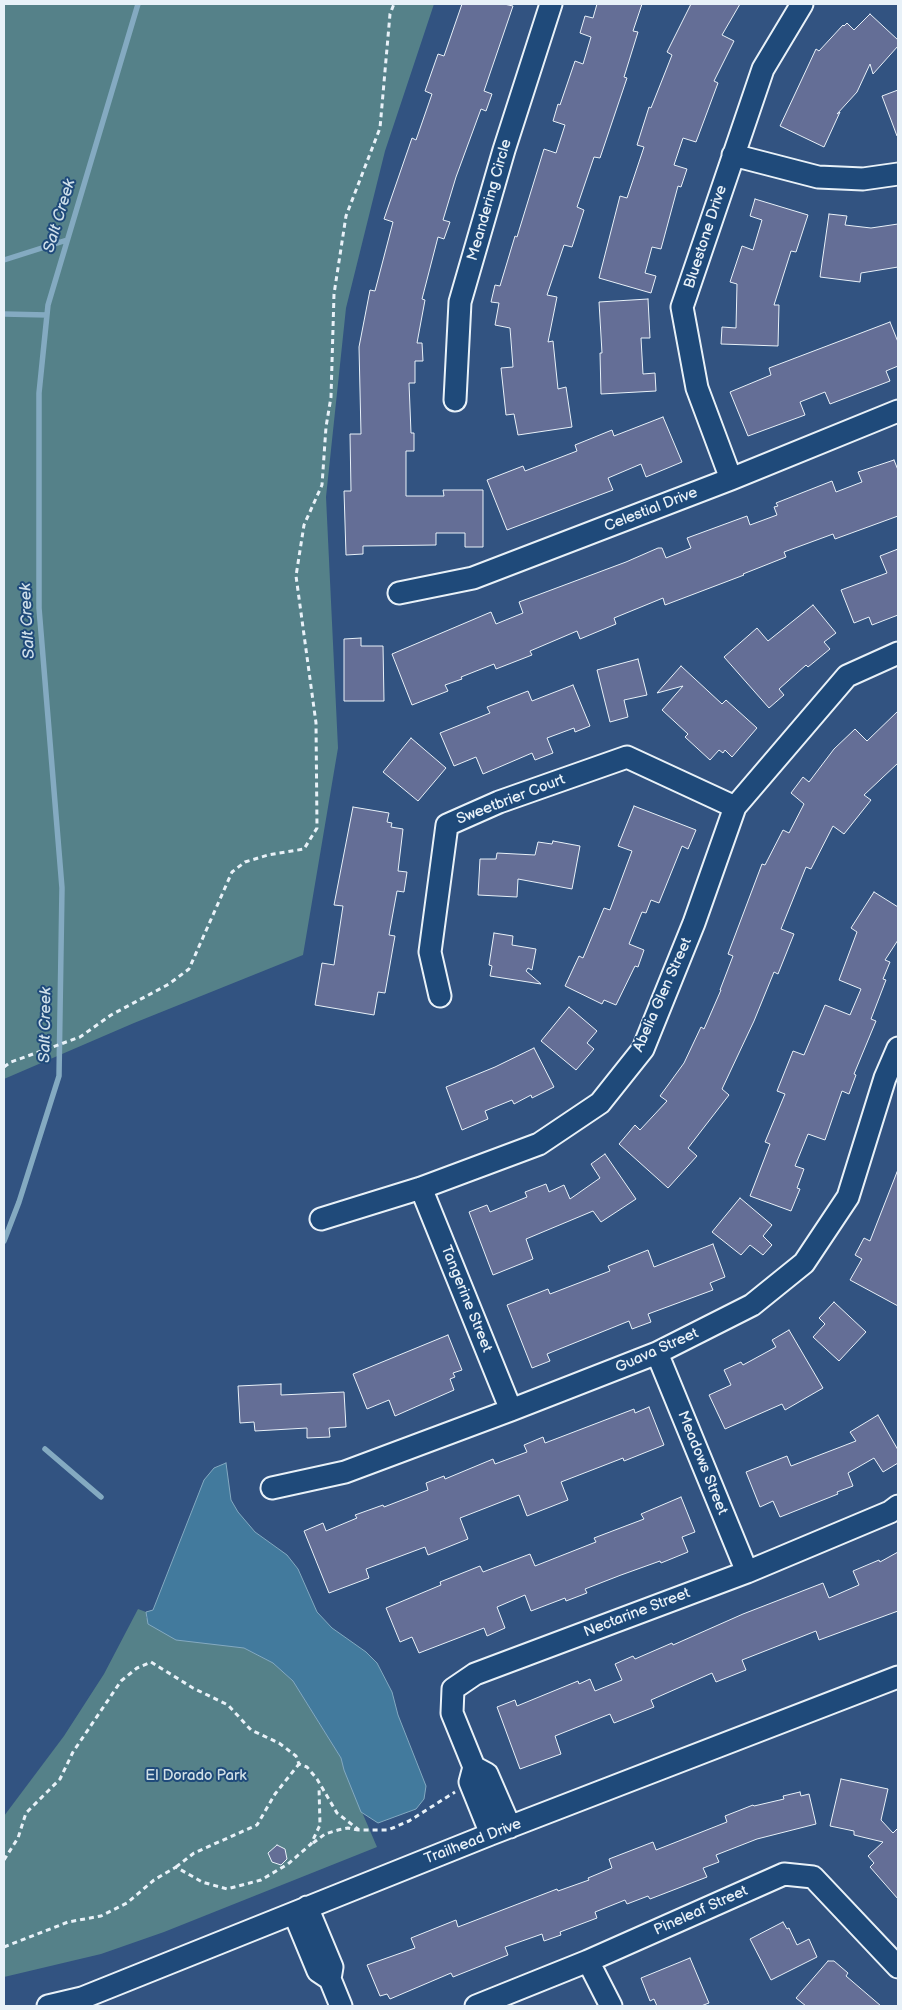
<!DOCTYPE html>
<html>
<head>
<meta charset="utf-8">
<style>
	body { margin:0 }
	#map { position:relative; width:902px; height:2010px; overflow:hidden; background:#325381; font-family:"Balsamiq Sans",sans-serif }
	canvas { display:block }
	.frame { position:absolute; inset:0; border:5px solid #e8f1f8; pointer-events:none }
</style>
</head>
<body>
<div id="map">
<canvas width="902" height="2010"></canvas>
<div class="frame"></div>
</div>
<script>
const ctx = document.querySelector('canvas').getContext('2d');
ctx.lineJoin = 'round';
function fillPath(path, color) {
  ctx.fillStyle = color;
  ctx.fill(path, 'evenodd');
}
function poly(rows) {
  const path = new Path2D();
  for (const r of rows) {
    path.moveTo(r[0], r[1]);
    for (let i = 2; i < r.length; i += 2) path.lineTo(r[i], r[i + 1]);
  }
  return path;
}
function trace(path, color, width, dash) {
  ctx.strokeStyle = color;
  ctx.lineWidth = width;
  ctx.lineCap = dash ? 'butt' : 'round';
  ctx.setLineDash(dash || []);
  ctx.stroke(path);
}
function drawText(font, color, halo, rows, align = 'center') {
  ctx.font = font + ' "Balsamiq Sans",sans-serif';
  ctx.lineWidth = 4;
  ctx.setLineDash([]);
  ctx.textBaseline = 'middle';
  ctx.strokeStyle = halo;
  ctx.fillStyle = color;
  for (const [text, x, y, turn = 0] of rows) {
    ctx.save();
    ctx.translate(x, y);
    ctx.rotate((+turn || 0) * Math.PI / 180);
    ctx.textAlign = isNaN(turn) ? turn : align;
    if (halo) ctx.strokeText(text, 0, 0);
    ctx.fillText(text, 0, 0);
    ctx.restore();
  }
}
const green = poly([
	[4,4,434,4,385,151,346,308,326,497,338,748,303,955,134,1023,4,1079],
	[138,1609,146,1612,146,1618,226,1645,244,1648,273,1663,293,1681,341,1758,344,1770,377,1847,164,1932,101,1954,4,1977,4,1816,64,1736,104,1674]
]);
const water = poly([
	[226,1463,231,1500,238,1512,255,1532,287,1555,298,1569,317,1612,332,1628,366,1652,377,1663,392,1692,398,1715,426,1786,424,1799,416,1809,378,1823,361,1812,344,1770,341,1758,293,1681,273,1663,244,1648,176,1640,148,1624,146,1612,153,1610,204,1480,214,1468,226,1463]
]);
const stream = poly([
	[4,260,67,240],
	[4,314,47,315],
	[4,1241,19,1202,59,1076,62,888,39,608,39,393,48,305,138,4],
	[45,1449,101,1497]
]);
const building = poly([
	[462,4,504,4,513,6,484,91,492,94,486,111,481,109,456,177,443,220,450,222,444,239,438,237,422,299,425,300,417,343,422,343,423,361,415,361,415,383,409,383,411,433,414,433,414,451,406,451,406,496,444,496,443,490,483,490,483,547,465,547,465,533,436,533,436,545,363,546,363,554,346,555,344,491,351,491,350,434,361,434,359,347,370,290,375,291,393,222,384,219,412,138,416,140,432,94,425,91,438,54,444,56,462,4],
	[597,4,642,4,633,31,638,32,624,77,627,78,600,158,594,157,577,207,584,210,572,247,564,245,547,295,557,297,548,342,553,341,558,389,566,387,572,427,518,435,514,414,506,415,501,368,513,367,510,328,495,325,499,303,491,302,495,285,500,286,515,236,517,237,544,149,556,153,565,125,553,121,558,104,560,105,575,61,583,64,591,37,580,33,585,16,593,18,597,4],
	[691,4,740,4,722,35,734,41,714,81,718,83,696,142,683,138,674,165,687,169,681,187,678,186,661,249,652,247,645,273,656,276,651,293,599,278,620,196,627,198,644,147,637,145,649,107,651,108,672,55,667,52,691,4],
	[870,14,898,40,898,46,873,74,870,64,857,92,837,114,840,112,824,147,780,126,816,49,819,51,843,25,844,26,847,23,854,30,870,14],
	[898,90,898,136,897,136,882,96,898,90],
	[755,199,808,215,796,252,791,251,774,305,779,305,778,346,721,344,722,327,736,328,737,284,730,282,742,246,753,250,762,220,750,216,755,199],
	[829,214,847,216,845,225,871,228,898,224,898,267,861,273,860,282,820,277,829,214],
	[648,299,650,338,641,338,643,374,655,373,656,391,601,394,600,353,602,353,599,302,648,299],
	[890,322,898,342,898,366,886,371,890,381,830,404,825,392,800,402,805,415,748,436,730,392,771,375,769,368,890,322],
	[663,417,682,462,646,477,641,464,608,478,613,490,507,530,487,480,523,466,525,471,577,451,575,445,612,430,614,436,663,417],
	[894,460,898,470,898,516,835,539,833,534,784,552,786,557,743,574,744,575,665,605,663,598,614,618,616,624,580,639,577,631,530,651,532,655,496,669,494,664,461,677,462,679,445,685,448,691,412,705,392,654,491,612,496,624,523,613,519,602,626,562,658,548,662,548,666,558,691,548,687,538,747,516,750,525,777,515,774,507,778,506,776,503,832,481,836,492,862,482,858,472,894,460],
	[898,549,898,615,872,625,869,617,854,623,841,590,887,573,880,556,898,549],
	[813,605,836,633,824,642,830,649,808,667,806,665,779,689,784,695,769,708,724,657,757,628,768,641,813,605],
	[361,638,361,646,383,646,384,701,344,701,344,639,361,638],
	[638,659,647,695,624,700,628,717,610,722,597,670,638,659],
	[681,666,722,704,726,700,757,728,732,757,725,750,723,753,719,750,710,760,685,737,688,734,662,710,683,686,657,693,681,666],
	[573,685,590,726,575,732,574,728,547,738,553,753,535,760,532,753,483,774,476,757,454,766,440,733,490,713,487,707,528,691,532,701,573,685],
	[898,711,898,763,864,795,871,800,844,834,833,826,811,869,806,867,781,929,794,934,778,974,774,972,754,1021,722,1089,729,1095,688,1148,697,1156,668,1188,619,1144,635,1125,640,1130,667,1101,660,1096,684,1063,701,1027,704,1029,721,990,720,990,733,956,728,954,762,864,765,865,783,830,789,833,804,804,791,793,803,777,809,782,834,749,855,729,867,741,898,711],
	[411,738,446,768,418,801,383,772,411,738],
	[634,806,696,830,688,849,682,846,659,903,651,900,646,913,642,912,629,944,644,950,638,967,635,966,616,1005,604,1000,602,1004,565,986,579,956,583,958,604,908,610,910,632,851,618,846,634,806],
	[353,807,389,813,387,822,392,823,391,827,403,829,398,871,407,872,404,892,397,891,389,935,395,936,385,993,378,992,374,1015,315,1005,322,963,334,965,343,906,334,905,353,807],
	[553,841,580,846,572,889,518,879,517,897,478,895,480,859,496,859,497,853,535,855,538,842,552,844,553,841],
	[874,892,898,907,898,940,885,960,890,962,883,979,886,980,871,1019,876,1021,854,1074,856,1075,849,1094,842,1091,825,1140,808,1134,795,1166,804,1169,797,1188,800,1189,791,1211,750,1196,770,1144,765,1142,785,1094,777,1091,793,1051,804,1055,825,1005,850,1015,861,989,839,980,857,932,851,928,874,892],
	[494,933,513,936,512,945,536,949,532,970,528,968,526,971,541,984,490,976,492,966,489,965,494,933],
	[569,1007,597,1031,587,1043,594,1049,576,1070,541,1041,569,1007],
	[534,1048,554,1087,532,1098,531,1095,514,1104,512,1100,485,1111,488,1119,462,1130,446,1087,495,1067,534,1048],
	[605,1154,636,1199,601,1222,593,1211,526,1239,533,1259,493,1275,469,1212,487,1205,490,1212,527,1197,525,1192,546,1184,549,1192,564,1185,570,1199,600,1178,591,1164,605,1154],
	[897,1172,898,1172,898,1306,850,1280,862,1259,855,1255,864,1238,870,1241,897,1172],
	[740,1198,772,1225,763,1236,772,1245,763,1255,750,1245,741,1255,712,1232,740,1198],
	[713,1244,725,1277,710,1283,713,1290,648,1314,651,1322,632,1329,629,1321,547,1354,550,1361,532,1368,507,1305,548,1289,550,1294,610,1271,608,1266,648,1250,654,1267,713,1244],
	[834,1302,866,1332,839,1361,813,1337,825,1324,819,1318,834,1302],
	[789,1330,823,1388,785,1410,782,1404,725,1429,709,1395,731,1385,724,1370,741,1362,743,1365,776,1347,772,1340,789,1330],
	[448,1335,462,1370,453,1373,455,1377,450,1379,454,1390,395,1416,389,1400,367,1409,353,1374,448,1335],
	[281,1384,281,1395,344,1392,346,1427,329,1428,330,1437,307,1438,307,1428,255,1431,254,1422,240,1423,238,1386,281,1384],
	[649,1407,664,1445,624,1461,623,1458,561,1482,568,1500,527,1516,519,1495,460,1518,468,1539,428,1555,425,1547,366,1569,369,1578,329,1593,304,1531,323,1523,326,1531,357,1518,355,1515,383,1505,384,1507,428,1490,426,1483,444,1476,445,1479,493,1459,495,1464,527,1452,524,1445,543,1437,545,1443,634,1409,635,1413,649,1407],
	[878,1415,898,1450,898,1463,883,1472,874,1458,848,1473,853,1486,837,1492,838,1494,780,1517,773,1501,760,1507,746,1472,787,1456,791,1466,856,1441,850,1432,878,1415],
	[681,1497,695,1532,682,1537,688,1552,661,1563,660,1561,621,1575,585,1589,587,1593,566,1601,565,1598,531,1611,525,1595,497,1607,505,1628,487,1636,484,1628,419,1653,412,1637,400,1642,386,1608,441,1585,440,1582,480,1566,483,1572,530,1554,535,1566,596,1542,594,1538,644,1519,641,1514,681,1497],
	[898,1552,898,1611,819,1640,816,1631,742,1660,746,1670,716,1682,712,1673,651,1700,654,1707,614,1723,610,1714,555,1736,561,1754,520,1769,497,1707,515,1700,517,1706,578,1681,579,1684,590,1679,595,1691,622,1680,615,1664,633,1656,635,1659,672,1643,673,1645,743,1614,823,1583,829,1598,859,1585,853,1571,879,1560,880,1562,898,1552],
	[841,1779,888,1789,881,1820,893,1833,898,1828,898,1899,870,1867,874,1863,868,1856,883,1842,854,1835,854,1831,830,1826,841,1779],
	[800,1792,801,1796,809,1794,816,1824,757,1839,716,1855,719,1862,703,1868,707,1877,650,1899,648,1896,627,1904,625,1900,595,1912,597,1918,560,1932,561,1935,544,1941,542,1934,505,1947,508,1955,453,1977,451,1973,390,1999,387,1994,380,1996,367,1965,415,1948,411,1938,456,1920,458,1927,557,1889,558,1891,589,1880,588,1878,612,1868,609,1859,653,1842,656,1850,727,1822,725,1816,753,1805,754,1806,784,1799,783,1796,800,1792],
	[277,1845,285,1849,287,1859,281,1865,272,1862,268,1853,277,1845],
	[783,1922,787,1929,789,1928,797,1945,809,1939,817,1957,771,1980,750,1939,783,1922],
	[690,1958,709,2003,701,2006,657,2006,654,1999,650,2001,641,1978,690,1958],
	[828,1961,834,1961,848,1973,846,1976,881,2006,806,2006,796,1998,828,1961]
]);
const path = poly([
	[4,1067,11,1062,80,1037,111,1015,169,984,189,969,232,872,245,862,268,855,304,849,317,828,316,723,296,576,304,525,322,485,326,427,331,397,334,294,346,216,380,128,390,14,394,4],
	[313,1843,325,1834,338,1830,348,1828,358,1830],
	[4,1860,18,1838,26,1813,60,1779,73,1752,121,1681,137,1668,151,1662,193,1688,228,1705,251,1730,279,1743,296,1756,299,1764,307,1767,317,1779,337,1813,359,1830,388,1830,409,1821,455,1792],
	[176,1867,194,1853,257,1825,275,1794,299,1764],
	[4,1947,68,1922,101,1916,127,1903,154,1880,176,1867,202,1882,227,1889,261,1880,288,1864,311,1844,320,1825,319,1787]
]);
const minor = poly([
	[733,155,818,177,863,179,898,174],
	[455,400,460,302,504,150,551,4],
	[731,479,697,388,682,307,763,69,802,4],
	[399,593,473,578,731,479,898,411],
	[440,996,430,952,447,825,499,802,627,757,735,807],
	[421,1188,511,1410],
	[321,1219,421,1188,539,1144,600,1103,643,1049,694,923,735,807,847,676,898,653],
	[657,1353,747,1572],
	[272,1488,345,1472,511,1410,657,1353,752,1305,804,1263,848,1197,885,1078,898,1048],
	[474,1767,487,1774,510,1827],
	[491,1834,470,1782,474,1767,452,1713,453,1689,475,1674,747,1572,890,1512,898,1506],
	[294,1913,318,1971,330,1979,332,1967,307,1907],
	[588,1961,611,2006],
	[330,1979,341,2006],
	[48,2006,82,1998,491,1834,898,1677],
	[476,2006,588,1961,784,1874,813,1877,898,1967]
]);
const streetNames = [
	["Meandering Circle",490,200,-74],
	["Bluestone Drive",706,237,-72],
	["Celestial Drive",651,510,-21],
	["Sweetbrier Court",511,800,-21],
	["Abelia Glen Street",663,995,-66],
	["Tangerine Street",466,1299,68],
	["Guava Street",657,1351,-24],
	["Meadows Street",702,1463,68],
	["Nectarine Street",637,1613,-21],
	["Trailhead Drive",473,1842,-21],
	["Pineleaf Street",701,1911,-24]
];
const parkNames = [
	["El Dorado Park",196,1776]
];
const waterNames = [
	["Salt Creek",60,216,-73],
	["Salt Creek",28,621,-93],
	["Salt Creek",46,1025,-89]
];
fillPath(green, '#558189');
fillPath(water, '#427a9d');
trace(water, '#84aac1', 1);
trace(stream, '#84aac1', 5.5);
fillPath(building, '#646e96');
trace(building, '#e8f1f8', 1);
trace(minor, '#e8f1f8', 25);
trace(path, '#e8f1f8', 3, [5, 4]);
trace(minor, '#1f4a7a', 21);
drawText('15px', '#e8f1f8', '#1f4a7a', streetNames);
drawText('15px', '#d2e0e7', '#1f4a7a', parkNames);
drawText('italic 16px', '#cfdfea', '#1f4a7a', waterNames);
</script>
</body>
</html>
